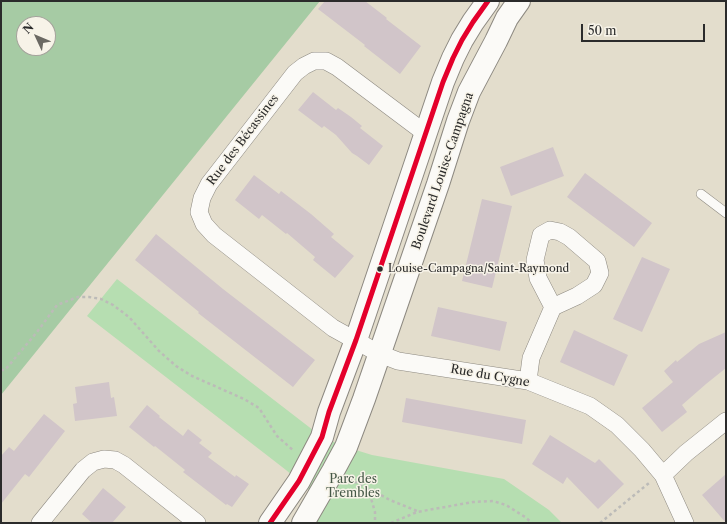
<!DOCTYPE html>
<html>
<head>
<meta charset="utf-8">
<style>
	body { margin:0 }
	#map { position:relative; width:727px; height:524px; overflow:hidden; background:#e3ddcc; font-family:"Libre Caslon Text",serif }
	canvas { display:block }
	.frame { position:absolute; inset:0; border:2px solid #2b2b2b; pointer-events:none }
	.north { position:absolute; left:16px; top:16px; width:40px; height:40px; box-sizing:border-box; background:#f7f3e8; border:1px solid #a5a39c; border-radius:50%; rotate:314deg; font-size:11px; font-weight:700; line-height:16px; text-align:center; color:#2b2b2b }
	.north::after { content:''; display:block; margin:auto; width:14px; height:18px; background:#6b6963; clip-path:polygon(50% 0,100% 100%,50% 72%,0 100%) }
	.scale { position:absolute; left:581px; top:24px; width:124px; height:18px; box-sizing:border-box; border:2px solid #2b2b2b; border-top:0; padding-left:5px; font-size:12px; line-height:14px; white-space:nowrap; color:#2b2b2b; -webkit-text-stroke:3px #f7f3e8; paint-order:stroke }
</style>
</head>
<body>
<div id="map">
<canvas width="727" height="524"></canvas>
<div class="frame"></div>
<div class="north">N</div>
<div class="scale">50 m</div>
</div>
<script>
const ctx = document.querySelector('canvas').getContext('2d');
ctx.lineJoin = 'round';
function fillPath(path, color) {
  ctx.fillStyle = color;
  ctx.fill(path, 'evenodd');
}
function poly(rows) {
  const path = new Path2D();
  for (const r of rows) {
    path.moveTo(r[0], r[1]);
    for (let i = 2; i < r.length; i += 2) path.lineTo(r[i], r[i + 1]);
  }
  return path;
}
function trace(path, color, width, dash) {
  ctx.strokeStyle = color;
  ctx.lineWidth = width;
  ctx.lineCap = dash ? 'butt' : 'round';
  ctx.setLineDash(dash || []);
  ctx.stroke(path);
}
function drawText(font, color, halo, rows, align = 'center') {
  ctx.font = font + ' "Libre Caslon Text",serif';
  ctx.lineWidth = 3;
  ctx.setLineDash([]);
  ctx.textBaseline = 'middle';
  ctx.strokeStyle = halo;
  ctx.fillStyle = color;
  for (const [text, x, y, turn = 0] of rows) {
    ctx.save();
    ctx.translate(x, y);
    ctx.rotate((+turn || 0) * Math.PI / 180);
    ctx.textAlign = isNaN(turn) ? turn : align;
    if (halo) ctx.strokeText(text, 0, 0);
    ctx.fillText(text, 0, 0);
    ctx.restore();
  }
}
const green = poly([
	[117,279,322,437,346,447,372,455,504,479,549,510,562,523,303,523,317,497,286,470,87,316]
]);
const forest = poly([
	[1,1,320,1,1,395],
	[24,24,48,24,48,48,24,48]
]);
const building = poly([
	[325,1,365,1,387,18,386,19,421,46,400,74,364,46,365,45,318,9],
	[313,92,336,110,338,108,351,117,362,126,360,128,383,146,369,165,357,156,352,153,336,135,324,126,322,128,298,110],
	[553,147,564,176,511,196,500,167],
	[585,173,652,223,634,247,567,197],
	[254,175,279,194,281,191,311,214,334,234,331,237,354,256,335,278,313,260,315,257,287,233,286,234,262,215,259,219,235,200],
	[482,199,512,206,492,288,462,281],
	[156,234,223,289,315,360,293,387,198,313,199,312,135,260],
	[642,257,670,269,642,332,613,319],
	[438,307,507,322,500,351,431,336],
	[574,330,628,355,614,386,560,362],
	[726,332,726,368,706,384,682,405,687,412,662,432,642,408,673,382,664,371,676,360,677,362,699,344],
	[109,382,111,398,114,397,117,416,75,421,73,404,77,403,75,387],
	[406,398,526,420,522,444,402,422],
	[147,405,160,416,159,417,183,436,188,429,202,440,199,443,212,453,208,457,235,477,236,475,249,484,232,507,227,504,226,505,183,472,185,470,155,446,154,447,129,427],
	[44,414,65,431,29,477,25,474,1,504,1,456,9,447,14,451],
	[550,435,595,463,599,459,624,484,598,509,567,477,563,484,532,464],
	[726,474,726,523,702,495],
	[103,488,126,507,112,523,92,523,82,514]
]);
const path = poly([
	[1,370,5,370,37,332,57,305,78,297,89,297,101,299,113,305,129,317,159,351,176,366,192,376,244,399,259,408,277,436,294,451],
	[349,479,368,488,390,500,417,511],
	[368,488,375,512,375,523],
	[391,523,417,512,473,502,493,501,506,505,525,517,532,523],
	[600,523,649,483]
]);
const service = poly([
	[701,194,726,213]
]);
const minor = poly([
	[425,133,337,67,326,61,314,61,304,66,295,73,209,184,202,198,199,212,204,224,214,235,333,328,380,354,398,361,528,381,590,406,617,425,642,450,663,475,685,523],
	[528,381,531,358,553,307,577,296,594,285,600,273,597,261,569,237,560,232,550,230,541,235,535,260,538,278,553,307],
	[663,475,686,453,726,421],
	[40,523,83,470,93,462,104,459,115,460,124,465,197,523]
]);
const tertiary = poly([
	[270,523,299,481,322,437,329,412,356,340,443,82,453,58,462,40,473,22,488,1],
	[303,523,333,471,346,447,364,399,438,184,458,121,469,92,496,41,507,18,519,1]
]);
const bus1 = poly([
	[270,523,299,481,322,437,329,412,356,340,443,82,453,58,462,40,473,22,488,1]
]);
const markers = [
	[380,269,3.5,"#2b2b2b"]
];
const busNames = [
	["Louise-Campagna/Saint-Raymond",388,269]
];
const streetNames = [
	["Rue des Bécassines",243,140,-53],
	["Boulevard Louise-Campagna",443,171,-71],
	["Rue du Cygne",490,376,10]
];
const parkNames = [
	["Parc des",353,480],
	["Trembles",353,494]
];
fillPath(green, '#b6deb1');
fillPath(forest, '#a6cba4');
fillPath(building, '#d1c5c9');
trace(service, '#8d8981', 10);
trace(minor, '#8d8981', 18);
trace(tertiary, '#8d8981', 24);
trace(path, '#bcbbb8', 2.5, [3, 3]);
trace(service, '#fbfaf7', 9);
trace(minor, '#fbfaf7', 17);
trace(tertiary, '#fbfaf7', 22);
trace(bus1, '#e4002b', 5);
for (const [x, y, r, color] of markers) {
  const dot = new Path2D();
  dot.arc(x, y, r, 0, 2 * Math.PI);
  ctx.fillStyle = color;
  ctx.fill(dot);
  trace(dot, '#f7f3e8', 1.5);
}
drawText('11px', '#2b2b2b', '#f7f3e8', busNames, 'left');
drawText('12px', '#2b2b2b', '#f7f3e8', streetNames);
drawText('12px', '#455847', '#f7f3e8', parkNames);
</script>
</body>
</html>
